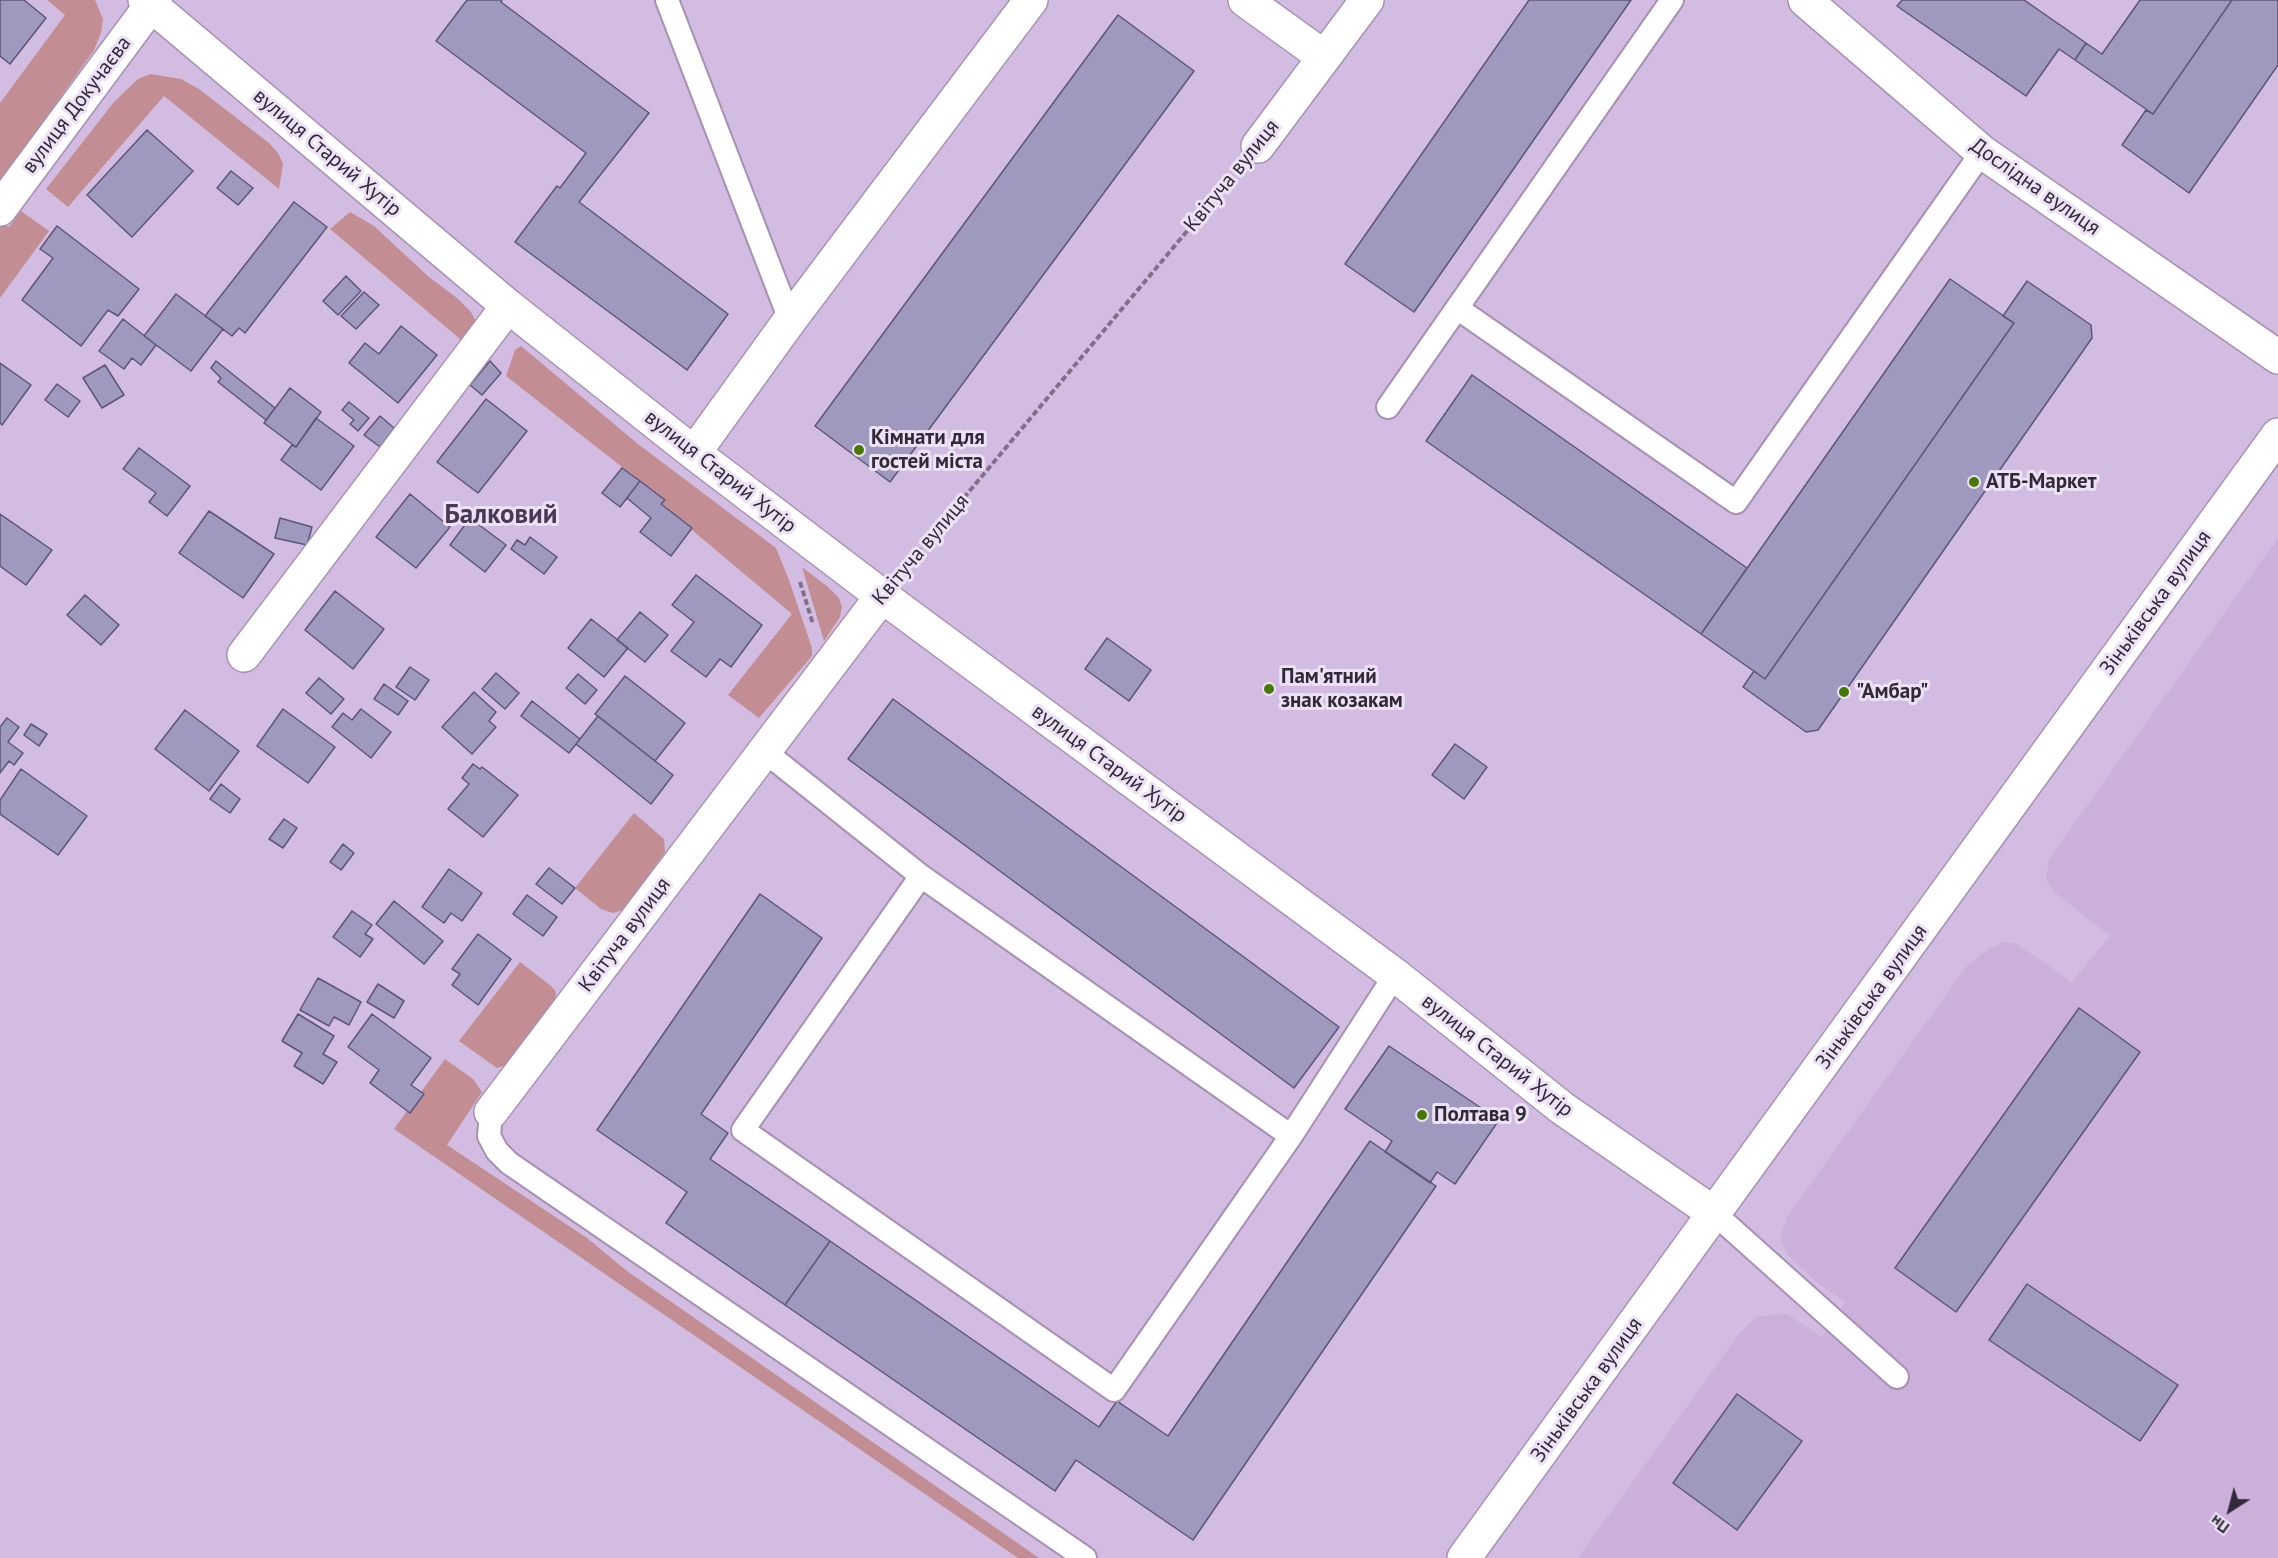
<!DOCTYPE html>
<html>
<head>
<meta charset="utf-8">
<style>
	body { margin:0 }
	#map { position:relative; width:2278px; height:1558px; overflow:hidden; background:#d3bce1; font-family:"PT Sans",sans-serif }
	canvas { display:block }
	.north { position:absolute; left:2200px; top:1480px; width:60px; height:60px; -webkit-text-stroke:4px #ede2f5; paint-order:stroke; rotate:216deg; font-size:16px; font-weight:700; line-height:24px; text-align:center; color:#322938 }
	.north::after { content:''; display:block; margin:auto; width:21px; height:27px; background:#322938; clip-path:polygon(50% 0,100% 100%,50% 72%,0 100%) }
</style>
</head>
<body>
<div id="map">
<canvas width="2278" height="1558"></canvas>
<div class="north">Пн</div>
</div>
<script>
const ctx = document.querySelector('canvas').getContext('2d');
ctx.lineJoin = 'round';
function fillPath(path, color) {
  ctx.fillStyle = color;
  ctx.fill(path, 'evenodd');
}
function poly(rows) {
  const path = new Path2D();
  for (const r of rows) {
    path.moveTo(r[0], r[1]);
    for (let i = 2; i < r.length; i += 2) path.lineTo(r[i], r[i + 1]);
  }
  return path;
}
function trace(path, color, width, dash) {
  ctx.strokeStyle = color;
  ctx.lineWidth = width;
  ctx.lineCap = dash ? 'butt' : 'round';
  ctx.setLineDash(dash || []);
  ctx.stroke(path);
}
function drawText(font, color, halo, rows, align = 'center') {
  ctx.font = font + ' "PT Sans",sans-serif';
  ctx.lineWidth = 6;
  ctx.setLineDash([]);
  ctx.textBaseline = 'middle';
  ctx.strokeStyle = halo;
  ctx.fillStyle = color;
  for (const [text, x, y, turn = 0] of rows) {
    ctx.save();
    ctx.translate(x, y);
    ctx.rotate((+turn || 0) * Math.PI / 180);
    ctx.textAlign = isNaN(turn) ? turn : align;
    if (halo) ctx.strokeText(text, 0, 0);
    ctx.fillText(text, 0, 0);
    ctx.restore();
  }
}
const built = poly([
	[2278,538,2278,1558,1578,1558,1739,1334,1757,1316,1787,1314,1822,1337,1845,1302,1815,1281,1788,1255,1780,1239,1787,1217,1966,967,1988,949,2004,942,2017,944,2072,982,2110,936,2053,891,2046,879,2049,859]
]);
const green = poly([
	[47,0,95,0,103,19,101,33,94,50,0,182,0,103,65,15],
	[151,74,181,79,199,89,269,143,278,153,283,164,279,189,164,96,68,207,46,189,114,102,138,79],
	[21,211,49,231,0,298,0,223,9,227],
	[350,212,374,226,429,277,457,298,471,312,476,322,463,349,404,425,399,428,394,428,459,347,460,339,330,229],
	[521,346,638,444,776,548,789,580,812,648,812,656,759,718,728,695,792,614,661,504,664,500,506,376,515,350],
	[802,567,828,587,839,598,842,607,840,617,824,641],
	[634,813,664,839,665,852,623,910,613,913,601,909,575,888],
	[520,962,551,986,556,992,555,999,508,1065,497,1068,459,1041],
	[445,1059,473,1079,482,1092,447,1145,587,1238,627,1271,1039,1558,1018,1558,394,1129]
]);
const building = poly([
	[0,0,24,0,46,18,10,64,0,56,0,0],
	[467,0,502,0,501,2,649,113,579,202,728,314,687,370,515,242,557,186,560,188,586,153,436,41,467,0],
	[1529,0,1631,0,1414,312,1345,264,1529,0],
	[1902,0,2024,0,2086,43,2075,60,2059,49,2026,96,1897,6,1902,0],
	[2140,0,2232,0,2153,114,2075,60,2086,43,2102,54,2140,0],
	[2232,0,2278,0,2278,65,2189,193,2122,145,2146,110,2153,114,2232,0],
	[1118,15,1194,71,890,482,815,426,1118,15],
	[147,130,193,171,132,237,87,195,147,130],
	[231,171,253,188,238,205,217,188,231,171],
	[294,202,327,227,245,333,239,328,232,336,205,316,294,202],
	[57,226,139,289,118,316,108,310,81,346,22,300,53,258,40,249,57,226],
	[346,276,361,291,338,315,323,301,346,276],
	[1950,279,2014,323,1765,679,1701,634,1950,279],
	[2027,281,2091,325,2092,338,1818,730,1806,732,1743,687,1754,671,1765,679,2014,323,2003,316,2027,281],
	[364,292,379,305,356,329,341,316,364,292],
	[176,294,223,329,191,371,144,336,176,294],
	[123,319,156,345,141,365,132,358,124,369,99,351,123,319],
	[401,326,437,355,398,403,349,363,365,343,379,354,401,326],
	[216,361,275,408,266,420,218,382,221,378,211,368,216,361],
	[490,361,501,373,482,395,470,385,490,361],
	[0,363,31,385,2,425,0,423,0,363],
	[105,365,124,395,102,408,83,378,105,365],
	[1472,375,1747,568,1701,634,1426,441,1472,375],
	[57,384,80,401,68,417,45,400,57,384],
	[290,388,321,412,296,447,264,423,290,388],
	[486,399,527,431,478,493,437,462,486,399],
	[349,402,369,418,358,431,350,424,354,420,342,410,349,402],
	[380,416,394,428,380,447,364,435,380,416],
	[316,418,354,446,321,490,281,460,292,445,296,447,316,418],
	[139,448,190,486,167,516,149,502,156,493,123,469,139,448],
	[622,468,640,481,620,507,602,493,622,468],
	[640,481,665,500,661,504,692,528,671,556,640,532,651,518,627,498,640,481],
	[410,494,450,527,416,568,376,537,410,494],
	[209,511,274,554,243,598,179,553,209,511],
	[0,514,52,550,26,585,0,566,0,514],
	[280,518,312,527,307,545,275,538,280,518],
	[470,518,506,545,485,572,450,545,470,518],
	[530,537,557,557,544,574,511,549,517,540,525,545,530,537],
	[696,575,762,625,731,667,720,659,706,677,671,651,694,622,672,605,696,575],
	[335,591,384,629,353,669,305,630,335,591],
	[85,595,119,625,101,645,67,615,85,595],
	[640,612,668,635,645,662,617,640,640,612],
	[591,619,628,648,604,677,568,648,591,619],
	[1107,638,1151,670,1129,701,1085,669,1107,638],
	[410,667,429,680,415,700,396,687,410,667],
	[496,673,519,693,505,709,482,689,496,673],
	[578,674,597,690,585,704,566,688,578,674],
	[625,676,685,723,655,761,595,714,625,676],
	[319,678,344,699,331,714,306,693,319,678],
	[384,684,408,701,398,715,374,699,384,684],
	[474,692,496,712,489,721,496,727,472,754,442,727,474,692],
	[893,699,1339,1027,1294,1088,848,759,893,699],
	[532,701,580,739,569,753,521,716,532,701],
	[283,709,335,747,308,783,257,746,283,709],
	[361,709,391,732,371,758,332,727,343,713,352,720,361,709],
	[185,710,239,751,209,791,155,749,185,710],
	[598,716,673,775,651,804,576,744,598,716],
	[7,718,19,727,8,742,23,753,14,765,9,761,0,773,0,727,7,718],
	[31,724,47,734,39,746,24,735,31,724],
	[1455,744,1487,767,1464,799,1432,775,1455,744],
	[473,764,480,769,482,767,518,795,483,837,448,809,469,784,462,778,473,764],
	[21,769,87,816,58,855,0,814,0,800,21,769],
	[221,784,240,799,230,813,210,799,221,784],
	[284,819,297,828,283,848,269,839,284,819],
	[343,844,354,853,341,870,330,862,343,844],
	[549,868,575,888,562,904,536,884,549,868],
	[449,869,482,893,462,921,451,913,444,923,422,907,449,869],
	[760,894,822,938,701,1114,728,1133,710,1159,830,1241,785,1305,666,1223,687,1192,597,1130,760,894],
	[527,895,557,917,543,936,513,914,527,895],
	[394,901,443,941,424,964,376,924,394,901],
	[352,911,372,925,365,934,373,939,360,957,333,937,352,911],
	[478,934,511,959,478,1005,452,985,460,974,452,969,478,934],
	[318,978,361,1002,349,1025,334,1017,329,1026,300,1010,318,978],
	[378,984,404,1001,394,1018,367,1002,378,984],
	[2079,1008,2140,1052,1956,1312,1895,1268,2079,1008],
	[298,1014,334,1036,323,1054,337,1062,323,1084,294,1066,302,1053,282,1041,298,1014],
	[372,1014,431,1058,411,1085,424,1094,410,1113,370,1083,379,1070,348,1047,372,1014],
	[1389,1046,1499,1120,1455,1184,1437,1172,1430,1183,1385,1152,1392,1141,1345,1109,1389,1046],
	[1370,1141,1436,1186,1193,1540,1076,1460,1055,1491,785,1305,830,1241,1099,1427,1117,1401,1168,1436,1370,1141],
	[2027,1284,2178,1385,2140,1441,1989,1340,2027,1284],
	[1737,1394,1802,1441,1737,1530,1673,1483,1737,1394]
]);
const path = poly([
	[906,567,1234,175],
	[800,582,813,624]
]);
const service = poly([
	[667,0,790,320],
	[1457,308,1736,502,1982,152],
	[1388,407,1672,0],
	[764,751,921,876,1291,1136],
	[921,876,743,1130,1114,1390,1291,1136,1395,975],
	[491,1112,489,1136,497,1151,509,1163,1085,1558],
	[1715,1214,1897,1377]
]);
const minor = poly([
	[145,0,508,306,694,453,882,596,1395,975,1562,1108,1715,1214],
	[1245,0,1324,57],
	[1805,0,1982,152,2278,357],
	[1258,146,1367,0],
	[0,209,155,0],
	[694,453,790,320,1031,0],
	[244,655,508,306],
	[491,1112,882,596]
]);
const primary = poly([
	[1464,1558,2278,435]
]);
const markers = [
	[859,450,6,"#467903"],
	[1974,482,6,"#467903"],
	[1269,689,6,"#467903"],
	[1844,692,6,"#467903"],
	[1422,1115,6,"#467903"]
];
const streetNames = [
	["вулиця Докучаєва",77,105,-53],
	["вулиця Старий Хутір",327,153,40],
	["Квітуча вулиця",1232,176,-51],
	["Дослідна вулиця",2035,187,35],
	["вулиця Старий Хутір",720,472,38],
	["Квітуча вулиця",921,550,-50],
	["Зіньківська вулиця",2156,603,-54],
	["вулиця Старий Хутір",1109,764,36],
	["Квітуча вулиця",625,935,-53],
	["Зіньківська вулиця",1872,997,-54],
	["вулиця Старий Хутір",1497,1056,38],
	["Зіньківська вулиця",1587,1390,-54]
];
const poiNames = [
	["Кімнати для",871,438],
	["гостей міста",871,462],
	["АТБ-Маркет",1986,482],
	["Пам'ятний",1281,677],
	["знак козакам",1281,701],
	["\"Амбар\"",1856,692],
	["Полтава 9",1434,1115]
];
const districtNames = [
	["Балковий",501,515]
];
fillPath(built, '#cbb0dc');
fillPath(green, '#c38e93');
fillPath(building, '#9f98bf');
trace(building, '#5c5679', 1.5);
trace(service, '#a790b4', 26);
trace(minor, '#a790b4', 36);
trace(primary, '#a790b4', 36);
trace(path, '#80708a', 4, [6, 3]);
trace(service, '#fff', 22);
trace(minor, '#fff', 33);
trace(primary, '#fff', 33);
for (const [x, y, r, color] of markers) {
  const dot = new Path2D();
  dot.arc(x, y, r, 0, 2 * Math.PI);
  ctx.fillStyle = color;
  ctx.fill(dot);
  trace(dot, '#ede2f5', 2);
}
drawText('21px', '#322938', '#ede2f5', streetNames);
drawText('bold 21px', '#322938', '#ede2f5', poiNames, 'left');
drawText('bold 27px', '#4b3756', '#ede2f5', districtNames);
</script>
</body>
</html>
